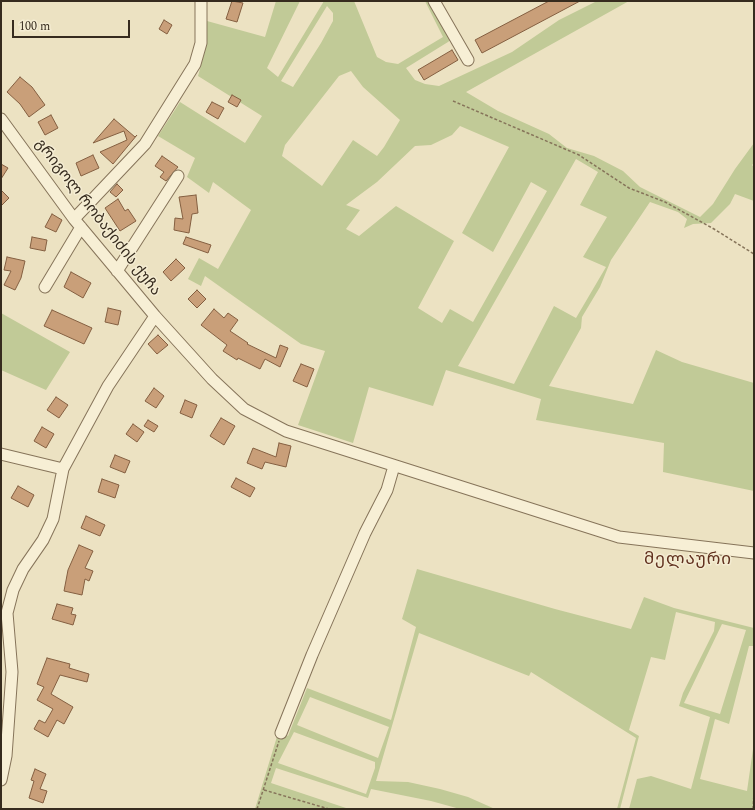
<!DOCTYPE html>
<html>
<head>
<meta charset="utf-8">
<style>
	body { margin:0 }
	#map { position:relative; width:755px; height:810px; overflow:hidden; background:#ece2c2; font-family:Spectral,serif }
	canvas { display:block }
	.frame { position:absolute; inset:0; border:2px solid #362b1e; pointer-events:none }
	.scale { position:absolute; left:12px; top:20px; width:118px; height:18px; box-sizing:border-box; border:2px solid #362b1e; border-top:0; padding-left:5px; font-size:12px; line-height:14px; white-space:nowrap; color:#362b1e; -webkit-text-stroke:3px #f4ecd2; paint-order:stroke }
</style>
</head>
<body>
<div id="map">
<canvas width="755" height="810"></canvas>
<div class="frame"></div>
<div class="scale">100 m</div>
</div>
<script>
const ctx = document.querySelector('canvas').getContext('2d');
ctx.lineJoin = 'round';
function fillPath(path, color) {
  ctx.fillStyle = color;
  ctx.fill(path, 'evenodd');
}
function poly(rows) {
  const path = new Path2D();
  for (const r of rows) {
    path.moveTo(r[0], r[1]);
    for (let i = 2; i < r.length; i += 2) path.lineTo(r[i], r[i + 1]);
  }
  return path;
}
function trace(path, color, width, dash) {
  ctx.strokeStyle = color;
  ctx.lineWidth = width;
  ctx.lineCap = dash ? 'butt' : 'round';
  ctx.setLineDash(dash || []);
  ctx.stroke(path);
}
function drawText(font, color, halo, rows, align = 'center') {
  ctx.font = font + ' Spectral,"Noto Sans Georgian",serif';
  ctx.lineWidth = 3;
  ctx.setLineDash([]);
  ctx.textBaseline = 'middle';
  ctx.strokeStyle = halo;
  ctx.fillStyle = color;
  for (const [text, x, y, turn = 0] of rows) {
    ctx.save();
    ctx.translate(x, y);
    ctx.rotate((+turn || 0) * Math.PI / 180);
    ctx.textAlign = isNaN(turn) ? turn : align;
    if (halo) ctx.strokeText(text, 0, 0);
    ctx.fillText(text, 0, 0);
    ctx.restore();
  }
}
const green = poly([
	[276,1,300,1,267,68,278,77,324,1,354,1,377,57,386,62,398,64,443,37,425,1,440,1,458,33,448,42,406,68,415,80,425,84,439,86,512,52,559,20,597,1,629,1,466,92,498,111,549,134,567,148,594,156,623,171,640,187,700,217,713,204,735,169,754,143,754,163,752,165,754,167,754,201,735,194,730,204,711,223,693,224,684,228,687,219,678,212,650,202,611,260,600,287,582,317,581,328,549,386,633,404,656,350,682,362,754,383,754,491,663,472,664,443,536,420,541,399,446,370,433,406,369,387,353,443,298,425,325,351,301,344,205,276,201,286,188,279,199,258,218,269,251,210,213,182,209,193,187,177,195,158,158,136,180,102,245,143,262,116,198,76,206,47,207,21,265,37],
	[327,6,333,13,333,21,321,43,293,87,281,81],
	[351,71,363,87,400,120,384,147,377,156,353,140,322,186,282,156,285,145,339,76],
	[460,126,509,147,462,233,493,252,531,182,547,191,473,322,450,309,442,323,418,308,454,241,396,206,359,236,346,229,360,210,346,205,377,182,415,146,431,145,452,135],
	[576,159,598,172,580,205,607,217,583,257,606,267,576,318,554,306,514,384,458,366],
	[1,313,70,352,46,390,1,370],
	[417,569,555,609,631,629,644,597,674,608,754,628,754,646,749,646,729,724,715,719,700,779,747,791,754,742,754,809,629,809,637,779,651,776,691,789,710,717,679,706,683,693,714,631,715,622,676,612,665,660,651,657,629,730,639,736,620,809,617,809,636,738,531,672,529,676,419,633,376,781,408,782,440,789,468,797,495,809,460,809,431,801,371,789,368,798,276,768,271,783,349,809,255,809,279,730,288,736,307,688,391,720,416,627,402,619],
	[722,624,746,630,720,714,684,703],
	[310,697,389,727,378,758,297,725],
	[294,732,375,762,375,768,366,794,278,763]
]);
const building = poly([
	[232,1,243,3,237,22,226,19,232,1],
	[549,1,580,1,482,53,475,40,549,1],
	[164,20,172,25,167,34,159,29,164,20],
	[452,50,458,60,424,80,418,70,452,50],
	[20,77,32,87,45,105,29,117,20,104,7,92,20,77],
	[232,95,241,100,237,107,228,102,232,95],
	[212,102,224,108,218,119,206,112,212,102],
	[51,115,58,128,45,135,38,122,51,115],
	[114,119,135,137,137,135,113,164,100,152,127,140,124,131,93,143,114,119],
	[93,155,99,168,81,176,76,163,93,155],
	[162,156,178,167,166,181,160,177,164,172,155,166,162,156],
	[1,164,8,168,1,179,1,164],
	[117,184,123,190,116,197,110,192,117,184],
	[1,190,9,198,1,206,1,190],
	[196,195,198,213,192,214,189,233,174,230,175,218,183,219,179,197,196,195],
	[118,199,125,211,128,209,136,221,120,231,105,208,118,199],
	[52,214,62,220,56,232,45,227,52,214],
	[32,237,47,240,45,251,30,248,32,237],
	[186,237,211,245,208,253,183,244,186,237],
	[7,257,25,261,21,278,15,290,4,285,11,271,4,270,7,257],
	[176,259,185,268,171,281,163,272,176,259],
	[71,272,91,283,83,298,64,287,71,272],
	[197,290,206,299,197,308,188,299,197,290],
	[108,308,121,311,118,325,105,322,108,308],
	[214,309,224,318,228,313,238,320,230,331,248,343,247,344,276,358,280,345,288,348,280,367,265,359,260,369,238,358,237,360,223,351,227,345,201,325,214,309],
	[52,310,92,328,84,344,44,326,52,310],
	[158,335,168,345,157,354,148,344,158,335],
	[301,364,314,369,307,387,293,381,301,364],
	[154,388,164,396,156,408,145,401,154,388],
	[56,397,68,405,59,418,47,410,56,397],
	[185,400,197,405,192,418,180,413,185,400],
	[221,418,235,426,224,445,210,436,221,418],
	[148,420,158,426,154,432,144,426,148,420],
	[133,424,144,432,137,442,126,434,133,424],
	[42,427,54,434,46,448,34,441,42,427],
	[279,443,291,446,286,467,265,462,262,469,247,463,253,448,276,457,279,443],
	[115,455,130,461,125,473,110,467,115,455],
	[236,478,255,488,250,497,231,487,236,478],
	[102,479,119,485,115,498,98,492,102,479],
	[18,486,34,495,28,507,11,498,18,486],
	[86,516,105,525,100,536,81,528,86,516],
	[79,545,93,551,85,568,93,571,89,581,85,579,82,595,64,591,68,570,79,545],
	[57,604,73,608,71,614,76,615,73,625,52,619,57,604],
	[47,658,70,664,69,668,89,674,87,682,60,675,51,694,73,707,64,724,57,720,48,737,34,729,39,720,45,723,53,709,37,700,44,687,37,684,47,658],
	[35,769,46,774,40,789,47,791,43,803,29,798,34,781,31,780,35,769]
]);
const path = poly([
	[453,101,579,155,629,188,665,202,714,229,754,254],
	[264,790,329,809],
	[257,809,279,741],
	[753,809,754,793]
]);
const minor = poly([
	[434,1,468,60],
	[1,119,74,219,155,316,212,379,244,409,286,431,619,537,754,553],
	[74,219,145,144,195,64,201,43,201,1],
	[117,271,178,176],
	[45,287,81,227],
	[1,454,63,469],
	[281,733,312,655,365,533,387,490,394,466],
	[1,780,6,756,12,672,7,613,13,590,23,569,43,540,53,519,63,469,108,386,155,316]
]);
const streetNames = [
	["გრიგოლ რობაქიძის ქუჩა",97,218,52]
];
const quarterNames = [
	["მელაური",688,561]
];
fillPath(green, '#c1ca97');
fillPath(building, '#c99f79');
trace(building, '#845f41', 1);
trace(minor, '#86745a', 13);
trace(path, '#86745a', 1.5, [3, 2]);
trace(minor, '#f7efd5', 11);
drawText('15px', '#362b1e', '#f4ecd2', streetNames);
ctx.letterSpacing = '1px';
drawText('17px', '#61311f', '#f4ecd2', quarterNames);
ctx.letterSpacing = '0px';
</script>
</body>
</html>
